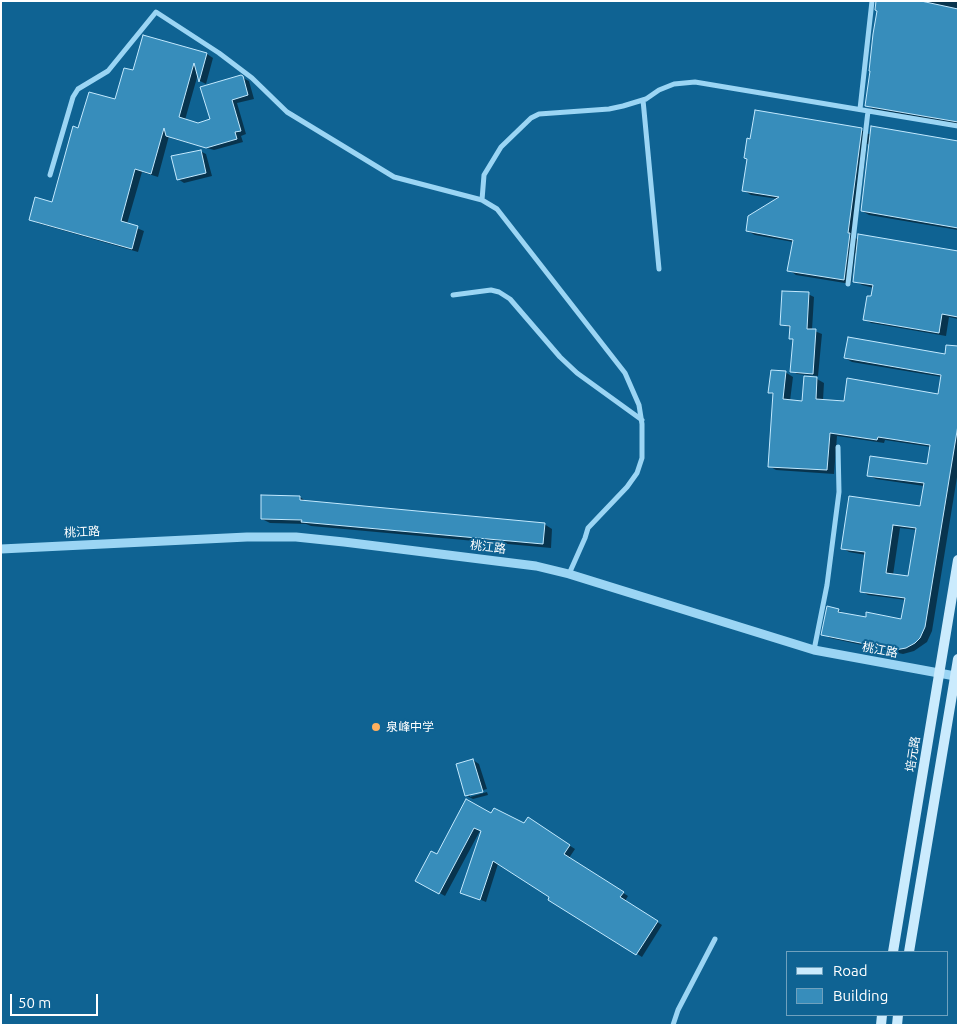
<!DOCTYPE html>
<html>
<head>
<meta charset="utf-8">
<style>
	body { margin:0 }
	#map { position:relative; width:959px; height:1026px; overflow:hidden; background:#0f6393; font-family:Ubuntu,sans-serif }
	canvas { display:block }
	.frame { position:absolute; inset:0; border:2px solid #fff; pointer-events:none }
	.legend { position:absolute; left:786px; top:951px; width:162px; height:65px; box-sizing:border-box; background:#0f6393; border:1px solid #6fa1be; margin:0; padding:6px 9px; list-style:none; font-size:15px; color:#fff }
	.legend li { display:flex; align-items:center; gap:10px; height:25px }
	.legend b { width:25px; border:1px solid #6fa1be }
	.scale { position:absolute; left:10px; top:994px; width:88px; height:22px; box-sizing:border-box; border:2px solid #fff; border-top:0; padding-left:6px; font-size:15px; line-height:18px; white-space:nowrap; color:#fff; -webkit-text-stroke:4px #0f6393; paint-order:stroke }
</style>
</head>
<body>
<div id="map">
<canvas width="959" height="1026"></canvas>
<div class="frame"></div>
<ul class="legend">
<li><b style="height:6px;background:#cbebfd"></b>Road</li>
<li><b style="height:14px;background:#378dbb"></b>Building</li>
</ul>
<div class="scale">50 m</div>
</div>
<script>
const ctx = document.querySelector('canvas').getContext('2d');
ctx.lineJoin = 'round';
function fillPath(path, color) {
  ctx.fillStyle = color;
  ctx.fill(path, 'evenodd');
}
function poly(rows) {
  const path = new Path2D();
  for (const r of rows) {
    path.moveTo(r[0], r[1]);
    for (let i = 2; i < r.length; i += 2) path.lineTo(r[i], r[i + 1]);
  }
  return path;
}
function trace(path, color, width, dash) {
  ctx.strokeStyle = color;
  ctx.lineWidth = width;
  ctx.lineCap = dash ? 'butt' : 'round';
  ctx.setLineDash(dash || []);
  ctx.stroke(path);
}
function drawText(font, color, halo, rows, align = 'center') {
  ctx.font = font + ' Ubuntu,"Noto Sans SC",sans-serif';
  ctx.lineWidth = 4;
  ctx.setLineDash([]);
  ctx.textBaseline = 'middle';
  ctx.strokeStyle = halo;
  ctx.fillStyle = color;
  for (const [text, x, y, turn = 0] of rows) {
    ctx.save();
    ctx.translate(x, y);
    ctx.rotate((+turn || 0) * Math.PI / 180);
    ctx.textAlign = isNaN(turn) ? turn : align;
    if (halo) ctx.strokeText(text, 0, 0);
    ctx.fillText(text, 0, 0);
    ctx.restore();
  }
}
const shadow = poly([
	[877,1,958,1,958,124,873,109,866,105,879,11],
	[144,36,207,54,213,58,206,84,200,81,198,74,185,120,198,124,212,120,241,77,249,81,254,99,237,103,246,134,241,136,243,142,214,150,174,139,169,136,158,177,142,172,127,224,144,231,138,252,37,223,30,219,53,203,79,130,116,101,134,72],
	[861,130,871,135,958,142,958,230,869,215,862,211,870,145,867,144,855,238,859,240,958,252,958,319,949,317,946,336,871,323,864,319,873,298,874,288,862,285,854,281,857,254,855,253,851,284,796,275,789,270,793,242,755,235,747,231,778,199,751,195,743,190],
	[200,151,206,154,212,176,184,183,178,179],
	[808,294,814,297,812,330,822,334,818,376,797,374,792,371,794,340,790,338,791,328,781,324],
	[958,348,958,471,932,631,927,642,914,651,903,654,830,638,823,634,838,610,846,615,867,619,902,621,906,600,868,595,861,591,866,555,849,552,842,548,921,508,924,486,876,479,868,475,928,465,931,447,885,440,884,443,837,436,834,474,776,470,769,466,775,395,769,392,785,372,793,377,790,401,803,402,805,378,817,379,824,383,823,400,845,402,939,395,942,377,852,362,845,358,946,356],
	[900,528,917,530,909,577,893,575],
	[300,497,307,502,544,524,552,529,551,548,311,526,306,524,270,523,262,519],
	[473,760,479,764,487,789,470,794,470,797,487,792,488,795,473,799,467,796],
	[467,801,492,815,524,825,533,822,575,849,569,858,628,896,625,901,662,925,642,957,550,899,551,897,498,864,486,902,462,892,483,827,482,827,445,896,417,880,437,856]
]);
const building = poly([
	[876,1,921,1,958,9,958,122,865,106,870,71,869,71,873,34,877,11,875,10,876,1],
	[143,35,207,53,199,82,194,63,179,117,198,123,210,119,200,87,241,75,243,76,248,95,232,100,241,131,235,132,237,139,206,148,166,136,164,128,151,174,135,169,121,221,138,226,132,249,29,220,35,197,52,202,73,126,78,128,89,92,115,99,124,68,133,70,143,35],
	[755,110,862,128,848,233,850,233,844,280,787,271,793,240,746,231,748,216,779,197,742,191,747,159,744,158,747,138,750,139,755,110],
	[871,126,958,141,958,228,861,211,871,126],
	[201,150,206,173,177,180,171,156,201,150],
	[858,234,958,251,958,317,942,314,939,333,863,320,867,296,871,296,873,285,853,282,858,234],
	[782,291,809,292,807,329,816,329,813,374,790,372,793,339,789,339,790,326,780,325,782,291],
	[848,337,945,354,946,345,958,346,958,425,925,627,920,638,915,643,906,648,895,650,821,635,827,606,839,609,838,612,866,617,866,612,901,619,905,598,860,592,865,552,841,549,849,496,920,506,924,483,867,476,870,456,927,464,930,445,878,437,877,440,830,433,827,470,768,467,773,393,768,393,771,370,786,371,783,399,802,401,804,376,817,377,816,399,844,401,847,378,938,394,941,375,844,358,848,337],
	[893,525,916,528,908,576,886,573,893,525],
	[261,495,300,496,300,500,545,523,543,544,301,522,302,520,261,519,261,495],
	[473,759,483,792,465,796,456,764,473,759],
	[466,799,491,813,494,808,524,823,528,817,570,845,564,854,624,892,620,897,658,921,636,955,548,900,549,897,493,861,480,900,460,893,481,831,474,828,439,894,415,881,431,851,437,854,466,799]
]);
const minor = poly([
	[643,100,659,269],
	[860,109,872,1],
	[50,175,73,97,78,89,108,71,156,12,219,53,252,78,287,112,394,177,482,200,497,209,625,373,639,405,642,424,642,458,637,473,627,487,588,528,585,538,569,574],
	[482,200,484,175,501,147,531,118,539,114,609,109,623,106,646,99,659,90,674,84,695,82,958,126],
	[848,284,868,111],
	[453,295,491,290,499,292,510,299,560,357,577,373,642,420],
	[814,650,827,585,839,492,838,447],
	[673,1025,678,1010,715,939]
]);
const tertiary = poly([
	[1,549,247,537,296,537,344,542,536,566,569,574,814,650,955,676]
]);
const secondary = poly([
	[893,952,958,560],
	[909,952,958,659],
	[881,1025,882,1015],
	[897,1025,898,1015]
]);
const markers = [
	[376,727,5,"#ffb05e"]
];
const streetNames = [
	["桃江路",82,532,-3],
	["桃江路",488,547,7],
	["桃江路",880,650,11],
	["培元路",913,754,-81]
];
const poiNames = [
	["泉峰中学",386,727]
];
fillPath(shadow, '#0007');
fillPath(building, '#378dbb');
trace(building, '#c3e9fe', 1);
trace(minor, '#9bd5f4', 5);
trace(tertiary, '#9bd5f4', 9);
trace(secondary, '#cbebfd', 10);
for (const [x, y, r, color] of markers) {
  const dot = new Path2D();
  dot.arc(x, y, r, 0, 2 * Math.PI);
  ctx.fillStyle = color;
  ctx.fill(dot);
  trace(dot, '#0f6393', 2);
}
drawText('12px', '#fff', '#0f6393', streetNames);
drawText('12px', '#fff', '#0f6393', poiNames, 'left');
</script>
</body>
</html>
